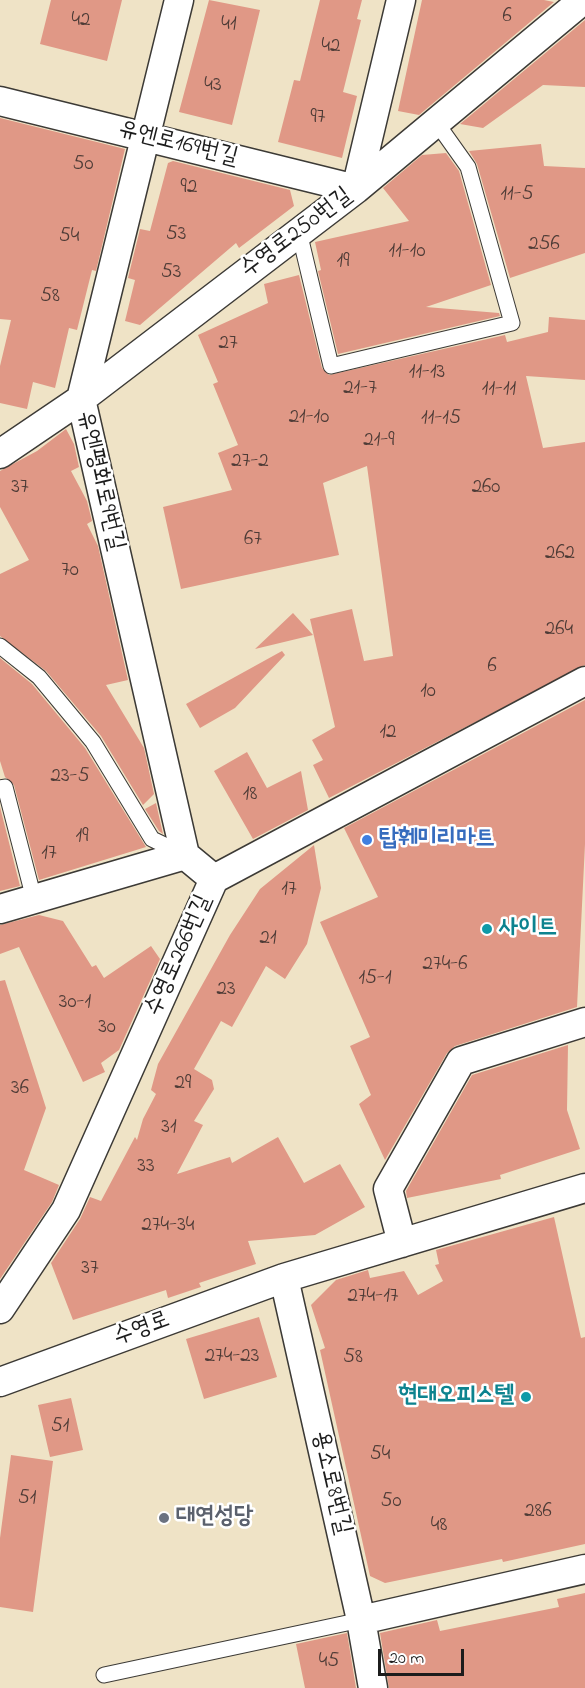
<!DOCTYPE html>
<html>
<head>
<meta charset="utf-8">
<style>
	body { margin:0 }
	#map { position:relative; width:585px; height:1688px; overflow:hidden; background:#efe3c6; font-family:"Indie Flower",sans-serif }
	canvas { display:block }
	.scale { position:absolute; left:378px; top:1649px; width:86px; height:27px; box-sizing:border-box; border:3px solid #1c1c1c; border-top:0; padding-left:8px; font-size:18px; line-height:21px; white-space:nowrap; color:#1c1c1c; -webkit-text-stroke:4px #fff; paint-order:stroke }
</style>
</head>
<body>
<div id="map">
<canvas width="585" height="1688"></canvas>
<div class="scale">20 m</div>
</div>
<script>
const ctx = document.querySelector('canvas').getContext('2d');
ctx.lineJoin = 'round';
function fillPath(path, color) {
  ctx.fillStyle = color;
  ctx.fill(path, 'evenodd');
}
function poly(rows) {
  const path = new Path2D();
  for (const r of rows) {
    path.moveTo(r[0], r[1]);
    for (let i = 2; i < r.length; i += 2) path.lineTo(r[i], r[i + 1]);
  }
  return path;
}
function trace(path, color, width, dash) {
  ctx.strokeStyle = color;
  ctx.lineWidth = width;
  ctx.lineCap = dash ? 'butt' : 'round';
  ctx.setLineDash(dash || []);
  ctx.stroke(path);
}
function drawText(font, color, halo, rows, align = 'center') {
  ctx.font = font + ' "Indie Flower","Poor Story",sans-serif';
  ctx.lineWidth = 5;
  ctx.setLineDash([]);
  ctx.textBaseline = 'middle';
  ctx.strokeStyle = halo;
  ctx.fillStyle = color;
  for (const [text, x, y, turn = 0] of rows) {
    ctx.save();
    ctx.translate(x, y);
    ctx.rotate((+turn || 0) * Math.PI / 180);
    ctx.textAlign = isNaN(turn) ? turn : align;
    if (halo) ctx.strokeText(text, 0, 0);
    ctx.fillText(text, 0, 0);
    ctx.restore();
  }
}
const building = poly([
	[51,0,122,0,107,61,40,44],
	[209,0,260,10,232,125,179,112],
	[320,0,362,0,357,19,361,20,343,92,357,96,342,158,278,142,294,80,300,81],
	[422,0,544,0,554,2,419,115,398,111],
	[585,20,585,87,543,85,483,128,460,124],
	[0,118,125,149,96,271,92,270,77,330,69,328,55,388,33,382,27,409,0,403,0,366,11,320,0,319],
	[541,144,544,166,585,168,585,253,510,278,477,164,469,151],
	[446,153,459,171,491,285,426,307,499,313,500,316,338,354,318,271,321,270,315,242,409,221,383,188,422,155],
	[173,161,290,190,294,206,239,248,236,243,140,325,125,321,135,280,128,278,140,229,150,231,168,163],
	[299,275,322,368,329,375,505,335,507,342,548,332,549,317,585,320,585,380,526,376,543,448,585,442,585,665,329,798,313,765,323,760,312,740,335,727,310,619,352,609,364,661,393,656,367,466,323,483,339,555,181,589,163,507,232,490,218,453,238,445,213,384,218,382,198,335,268,303,264,284],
	[66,429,74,444,79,467,71,471,87,501,92,521,87,524,98,546,128,680,106,685,144,748,154,794,143,805,101,736,46,671,0,636,0,574,29,560,0,507,0,471,37,451],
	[293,613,313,635,255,649],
	[282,651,285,655,235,708,200,728,186,704],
	[0,658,32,684,85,748,146,847,39,880,14,785,5,777,0,761],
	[585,700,585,844,577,1007,455,1046,447,1053,385,1160,359,1104,371,1095,350,1046,370,1037,320,922,378,897,344,828],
	[247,752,267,788,301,771,308,810,253,839,214,771],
	[156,803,163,834,159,831,145,809],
	[0,807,20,886,0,891],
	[314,845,321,888,307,944,285,979,266,966,232,1027,221,1021,194,1069,212,1080,214,1089,194,1121,203,1125,177,1174,230,1157,232,1163,278,1137,304,1183,340,1164,365,1207,315,1235,248,1241,256,1264,199,1283,201,1287,168,1298,166,1290,73,1320,51,1263,80,1219,90,1197,101,1201,135,1137,137,1140,143,1119,156,1094,151,1090,158,1064,230,935,260,889],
	[39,915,63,921,92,967,96,965,104,978,151,946,160,959,119,1050,101,1063,105,1072,83,1082,19,947,0,954,0,925],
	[5,980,46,1108,24,1170,59,1185,52,1202,0,1279,0,981],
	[568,1045,567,1110,580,1149,500,1175,501,1179,407,1198,406,1191,472,1075],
	[554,1217,581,1338,585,1337,585,1544,503,1562,502,1559,385,1583,370,1576,320,1350,325,1348,311,1305,336,1280,368,1270,370,1278,404,1271,418,1295,443,1281,435,1265,439,1264,436,1250],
	[259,1317,277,1377,204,1399,186,1339],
	[71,1398,83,1450,50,1457,38,1405],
	[11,1455,53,1461,33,1612,0,1607,0,1538],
	[585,1593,585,1688,389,1688,380,1633,437,1620,440,1631,559,1607,557,1599],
	[347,1633,356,1688,305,1688,296,1644]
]);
const service = poly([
	[299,232,331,366,512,323,468,167,436,122],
	[0,646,39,677,93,742,152,839,183,854],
	[0,788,5,787,34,899],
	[104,1675,361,1620]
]);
const minor = poly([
	[179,0,81,399,185,855,214,879],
	[0,101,356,189,401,0],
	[0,454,81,399,356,189,583,0],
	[0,909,185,855],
	[402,1243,388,1189,461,1061,585,1022],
	[284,1278,361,1620,373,1688],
	[0,1309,66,1210,214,879,585,681],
	[0,1382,284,1278,585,1188],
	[361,1620,585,1569]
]);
const markers = [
	[367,840,6,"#3f7fe0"],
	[487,929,6,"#0f9aa8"],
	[526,1397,6,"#0f9aa8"],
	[164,1518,6,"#6b7280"]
];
const numberNames = [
	["6",507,18],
	["42",81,22],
	["41",229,26],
	["42",331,48],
	["43",213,87],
	["97",318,119],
	["50",83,166],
	["92",189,189],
	["11-5",517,196],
	["53",176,236],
	["54",69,238],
	["256",544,246],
	["11-10",407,253],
	["19",343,263],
	["53",171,274],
	["58",50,298],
	["27",228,345],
	["11-13",427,374],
	["21-7",360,390],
	["11-11",499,391],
	["21-10",309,419],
	["11-15",441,420],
	["21-9",379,442],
	["27-2",250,463],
	["37",20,489],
	["260",486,489],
	["67",253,541],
	["262",560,555],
	["70",70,572],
	["264",559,631],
	["6",492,668],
	["10",428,693],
	["12",388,734],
	["23-5",70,778],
	["18",250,796],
	["19",82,838],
	["17",49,855],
	["17",289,891],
	["21",268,940],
	["274-6",445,966],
	["15-1",375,980],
	["23",226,991],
	["30-1",75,1004],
	["30",107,1029],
	["29",183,1085],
	["36",20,1090],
	["31",169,1129],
	["33",146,1168],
	["274-34",168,1227],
	["37",90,1270],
	["274-17",373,1298],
	["274-23",232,1358],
	["58",353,1359],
	["51",60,1428],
	["54",380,1456],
	["51",27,1500],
	["50",391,1503],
	["286",538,1513],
	["48",439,1527],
	["45",329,1663]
];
const streetNames = [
	["유엔로169번길",178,145,14],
	["수영로250번길",297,234,-37],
	["유엔평화로9번길",99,481,77],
	["수영로266번길",180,956,-66],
	["수영로",142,1330,-20],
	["용소로8번길",330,1483,77]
];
const shopNames = [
	["탑훼미리마트",379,840]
];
const cultureNames = [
	["사이트",499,929],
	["현대오피스텔",514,1397,"right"]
];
const worshipNames = [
	["대연성당",176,1518]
];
fillPath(building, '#e09886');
trace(service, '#3c3a36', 17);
trace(minor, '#3c3a36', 31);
trace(service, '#fff', 15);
trace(minor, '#fff', 28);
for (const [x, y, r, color] of markers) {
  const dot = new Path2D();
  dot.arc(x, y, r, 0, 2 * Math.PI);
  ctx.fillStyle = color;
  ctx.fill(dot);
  trace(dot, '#fff', 2);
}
drawText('21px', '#4d3b36', null, numberNames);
drawText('24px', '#1c1c1c', '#fff', streetNames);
drawText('bold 24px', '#366cbe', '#fff', shopNames, 'left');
drawText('bold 24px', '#0d838f', '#fff', cultureNames, 'left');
drawText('bold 24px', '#5b616d', '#fff', worshipNames, 'left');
</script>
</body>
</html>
